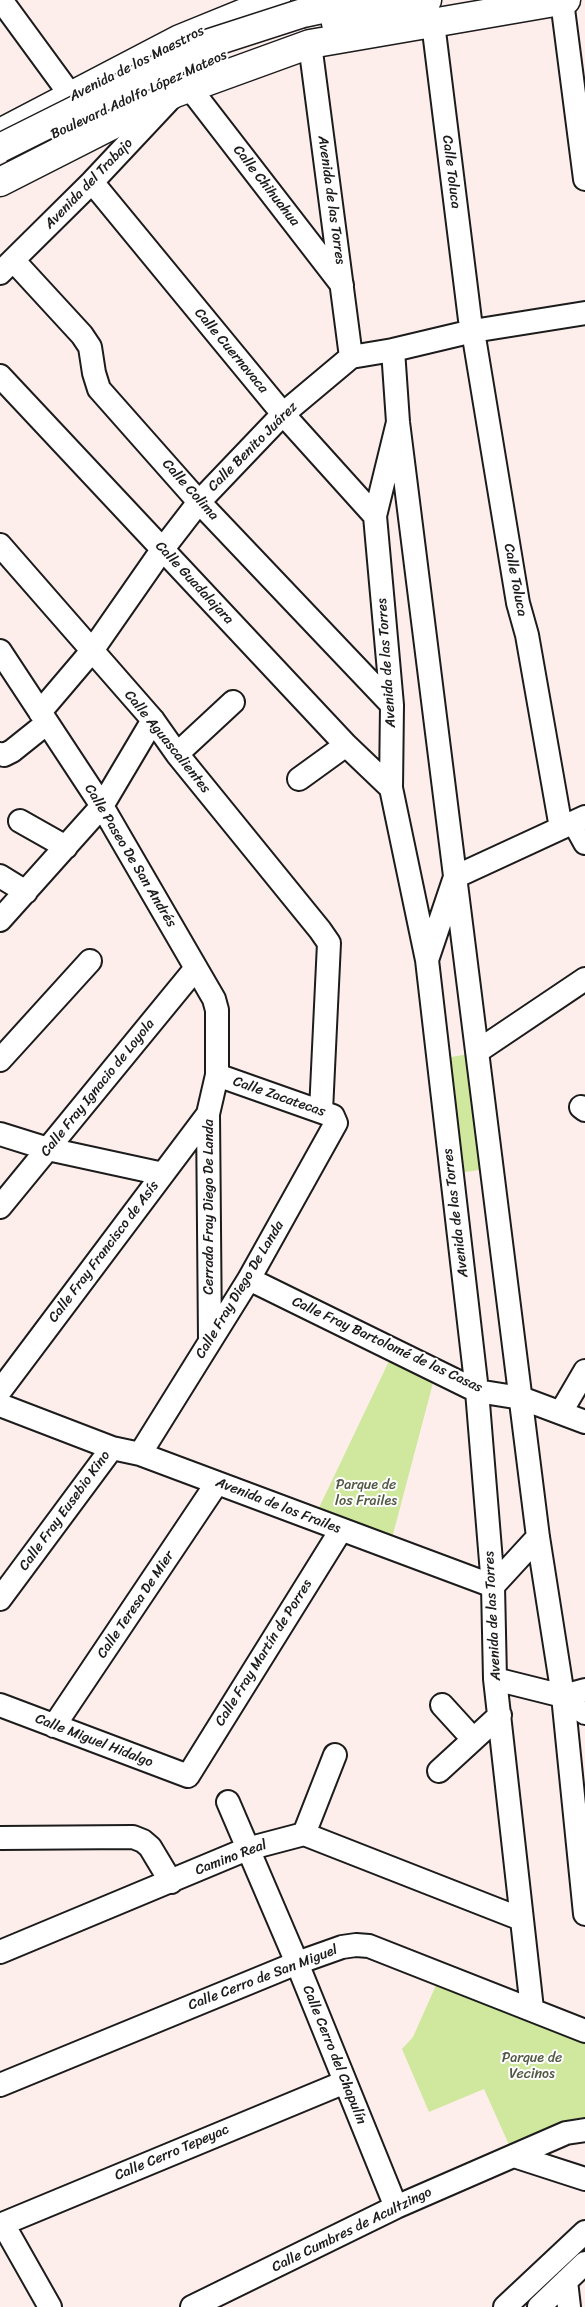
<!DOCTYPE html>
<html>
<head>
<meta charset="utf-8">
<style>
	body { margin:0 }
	canvas { display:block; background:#fdeeec }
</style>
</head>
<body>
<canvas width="585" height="2307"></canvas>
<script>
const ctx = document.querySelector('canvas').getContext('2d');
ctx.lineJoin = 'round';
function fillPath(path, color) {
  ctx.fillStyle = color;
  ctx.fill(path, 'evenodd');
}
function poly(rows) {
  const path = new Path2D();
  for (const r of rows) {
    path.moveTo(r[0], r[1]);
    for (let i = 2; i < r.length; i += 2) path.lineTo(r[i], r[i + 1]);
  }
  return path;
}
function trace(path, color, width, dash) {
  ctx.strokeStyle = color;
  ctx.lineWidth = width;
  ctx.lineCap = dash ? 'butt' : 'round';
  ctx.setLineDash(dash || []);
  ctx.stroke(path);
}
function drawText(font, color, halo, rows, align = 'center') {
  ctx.font = font + ' Sriracha,sans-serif';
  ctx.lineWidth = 4;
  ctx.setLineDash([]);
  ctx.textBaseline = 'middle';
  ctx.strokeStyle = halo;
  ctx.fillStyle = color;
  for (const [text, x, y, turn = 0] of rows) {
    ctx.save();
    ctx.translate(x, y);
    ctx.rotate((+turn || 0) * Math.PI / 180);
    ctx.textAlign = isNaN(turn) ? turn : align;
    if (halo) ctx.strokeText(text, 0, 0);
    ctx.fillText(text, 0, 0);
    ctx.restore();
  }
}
const green = poly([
	[474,1053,492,1168,446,1175,429,1061],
	[390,1359,433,1383,391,1542,316,1514],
	[441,1974,585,2031,585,2131,514,2156,484,2089,429,2112,402,2049,413,2037]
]);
const minor = poly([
	[1,0,72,97],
	[562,1,585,179],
	[433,23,470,320],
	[310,44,351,357],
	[189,87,342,285],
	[92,182,283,414,375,516],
	[13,260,82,335,90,347,94,373,99,389,199,502,392,705],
	[0,273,92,182,168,101],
	[473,331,518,603,527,635,561,828],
	[393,350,398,422,538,1537,563,1696,585,1914],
	[0,376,346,745,391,788],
	[398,422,375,516,392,705,391,788,427,960,477,1391,493,1586,495,1679,532,2009],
	[0,545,153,720,177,754,320,930,329,943,321,1111],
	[0,651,102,806,214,999,217,1010,217,1075,208,1114,210,1340],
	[40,712,91,652,162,550,199,502,283,414,351,357,393,350,473,331,585,313],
	[0,754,4,755,12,751,47,723],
	[177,754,233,702],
	[299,779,346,745],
	[20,821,66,847],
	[574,823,585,843],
	[0,876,26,892],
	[0,920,102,806,153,720],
	[427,960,455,877,585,817],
	[478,1051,585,979],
	[0,1060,90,961],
	[581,1107,585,1110],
	[0,1134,48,1149,163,1174],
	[0,1207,196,968],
	[249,1279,477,1391,521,1398,585,1422],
	[0,1391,208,1114],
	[0,1405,112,1448,140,1454,493,1586,538,1537],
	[561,1412,585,1371],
	[140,1454,249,1279,336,1123,333,1116,217,1075],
	[0,1599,112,1448],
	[495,1679,563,1696,585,1690],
	[563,1696,585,1713],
	[0,1705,188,1776,341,1530],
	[442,1705,473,1739],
	[54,1726,217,1483],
	[439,1771,500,1715],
	[228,1802,297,1963,396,2207],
	[304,1834,335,1755],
	[0,1838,133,1837,143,1841,150,1847,171,1882],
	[0,1952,247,1849,304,1834,521,1919],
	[0,2085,297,1963,342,1947,356,1945,369,1946,585,2031],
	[514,2156,585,2179],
	[3,2224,50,2307],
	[0,2225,345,2082],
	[566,2281,569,2307],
	[192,2307,396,2207,566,2133,585,2130],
	[505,2307,585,2232],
	[539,2307,585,2263]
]);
const major = poly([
	[303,13,359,1],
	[336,23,427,0],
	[0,133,180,39,276,0],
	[0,182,175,93,310,44,566,0]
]);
const majorBridge = poly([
	[0,148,210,43,303,13]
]);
const streetNames = [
	["Avenida de los Maestros",137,64,-27],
	["Boulevard Adolfo López Mateos",139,95,-25],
	["Calle Toluca",451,172,83],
	["Avenida del Trabajo",89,184,-46],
	["Calle Chihuahua",266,186,52],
	["Avenida de las Torres",331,200,82],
	["Calle Cuernavaca",231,351,50],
	["Calle Benito Juárez",253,447,-45],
	["Calle Colima",190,490,48],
	["Calle Toluca",515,580,79],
	["Calle Guadalajara",194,583,47],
	["Avenida de las Torres",387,663,-94],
	["Calle Aguascalientes",167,742,51],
	["Calle Paseo De San Andrés",130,856,59],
	["Calle Fray Ignacio de Loyola",98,1088,-51],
	["Calle Zacatecas",279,1097,19],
	["Cerrada Fray Diego De Landa",209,1207,-90],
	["Avenida de las Torres",456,1213,-97],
	["Calle Fray Francisco de Asís",104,1252,-53],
	["Calle Fray Diego De Landa",240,1290,-59],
	["Calle Fray Bartolomé de las Casas",387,1345,25],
	["Avenida de los Frailes",278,1506,21],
	["Calle Fray Eusebio Kino",65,1511,-54],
	["Calle Teresa De Mier",136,1605,-56],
	["Avenida de las Torres",493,1616,-93],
	["Calle Fray Martín de Porres",264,1653,-58],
	["Calle Miguel Hidalgo",94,1741,21],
	["Camino Real",231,1858,-21],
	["Calle Cerro de San Miguel",263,1978,-21],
	["Calle Cerro del Chapulín",334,2055,68],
	["Calle Cerro Tepeyac",172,2153,-23],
	["Calle Cumbres de Acultzingo",352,2230,-26]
];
const parkNames = [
	["Parque de",366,1485],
	["los Frailes",366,1501],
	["Parque de",532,2058],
	["Vecinos",532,2074]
];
fillPath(green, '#cfe89e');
trace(minor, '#1c1c1c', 26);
trace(major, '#1c1c1c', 31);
trace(minor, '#fff', 22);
trace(major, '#fff', 28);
trace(majorBridge, '#1c1c1c', 31, []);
trace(majorBridge, '#fff', 28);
drawText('14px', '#1c1c1c', '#fff', streetNames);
drawText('14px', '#525943', '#fff', parkNames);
</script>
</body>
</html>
